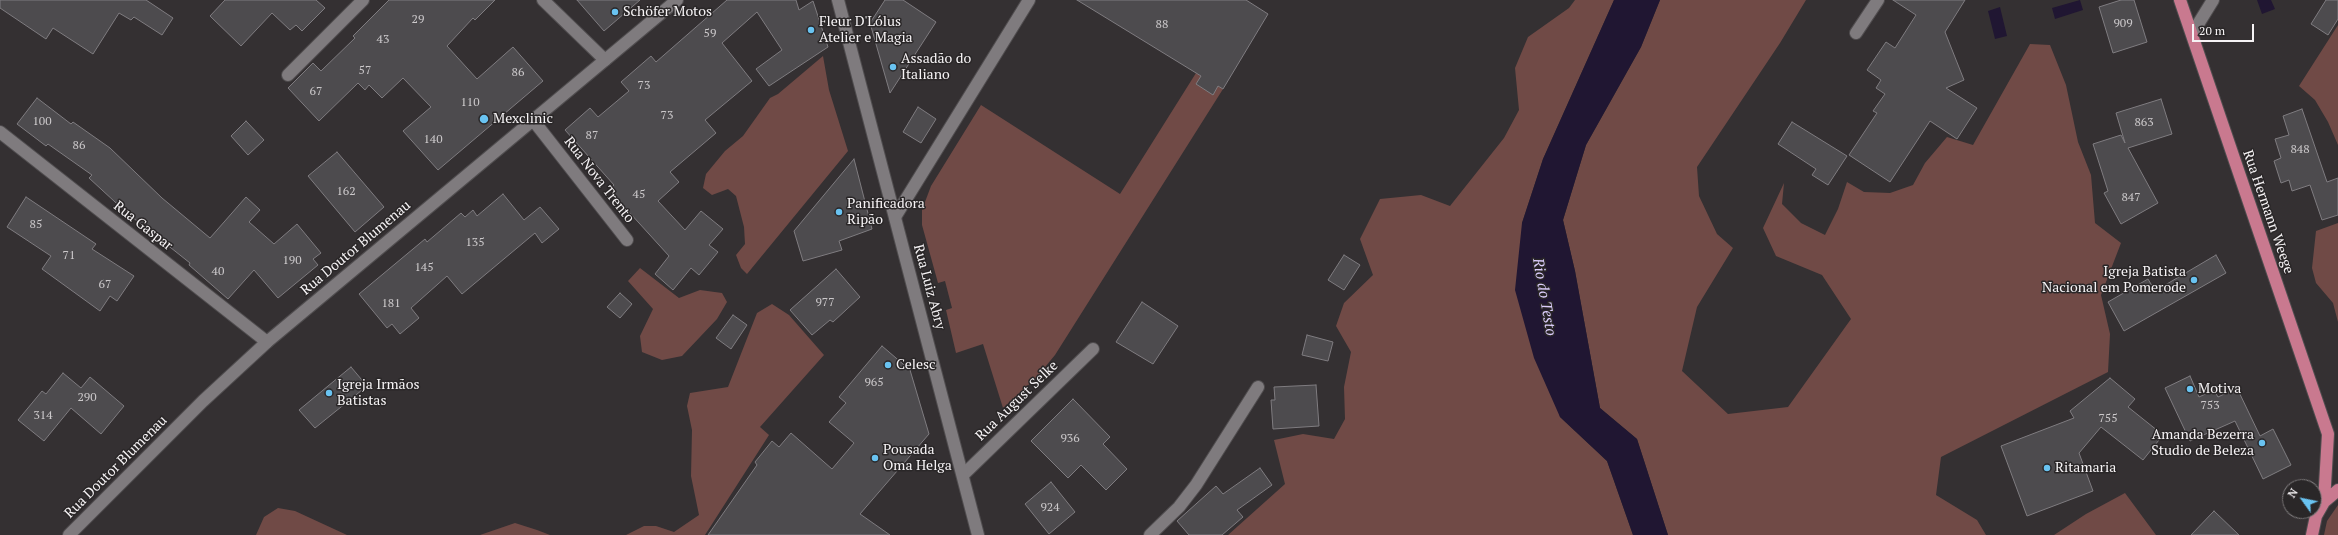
<!DOCTYPE html>
<html>
<head>
<meta charset="utf-8">
<style>
	body { margin:0 }
	#map { position:relative; width:2338px; height:535px; overflow:hidden; background:#343032; font-family:"PT Serif",serif }
	canvas { display:block }
	.north { position:absolute; left:2282px; top:479px; width:40px; height:40px; box-sizing:border-box; background:#2a2728; border:1px solid #7c797a; border-radius:50%; rotate:303deg; font-size:11px; font-weight:700; line-height:16px; text-align:center; color:#f6f3f5 }
	.north::after { content:''; display:block; margin:auto; width:14px; height:18px; background:#69c3f1; clip-path:polygon(50% 0,100% 100%,50% 72%,0 100%) }
	.scale { position:absolute; left:2192px; top:24px; width:62px; height:18px; box-sizing:border-box; border:2px solid #f6f3f5; border-top:0; padding-left:5px; font-size:12px; line-height:14px; white-space:nowrap; color:#f6f3f5; -webkit-text-stroke:3px #2a2728; paint-order:stroke }
</style>
</head>
<body>
<div id="map">
<canvas width="2338" height="535"></canvas>
<div class="north">N</div>
<div class="scale">20 m</div>
</div>
<script>
const ctx = document.querySelector('canvas').getContext('2d');
ctx.lineJoin = 'round';
function fillPath(path, color) {
  ctx.fillStyle = color;
  ctx.fill(path, 'evenodd');
}
function poly(rows) {
  const path = new Path2D();
  for (const r of rows) {
    path.moveTo(r[0], r[1]);
    for (let i = 2; i < r.length; i += 2) path.lineTo(r[i], r[i + 1]);
  }
  return path;
}
function trace(path, color, width, dash) {
  ctx.strokeStyle = color;
  ctx.lineWidth = width;
  ctx.lineCap = dash ? 'butt' : 'round';
  ctx.setLineDash(dash || []);
  ctx.stroke(path);
}
function drawText(font, color, halo, rows, align = 'center') {
  ctx.font = font + ' "PT Serif",serif';
  ctx.lineWidth = 3;
  ctx.setLineDash([]);
  ctx.textBaseline = 'middle';
  ctx.strokeStyle = halo;
  ctx.fillStyle = color;
  for (const [text, x, y, turn = 0] of rows) {
    ctx.save();
    ctx.translate(x, y);
    ctx.rotate((+turn || 0) * Math.PI / 180);
    ctx.textAlign = isNaN(turn) ? turn : align;
    if (halo) ctx.strokeText(text, 0, 0);
    ctx.fillText(text, 0, 0);
    ctx.restore();
  }
}
const green = poly([
	[1575,0,1614,0,1543,159,1522,223,1560,417,1607,461,1633,535,1228,535,1285,484,1274,440,1303,434,1334,439,1345,419,1344,387,1351,352,1336,326,1344,303,1373,275,1360,239,1380,199,1421,195,1450,206,1504,138,1519,110,1515,68,1528,37,1569,8],
	[1660,0,1806,0,1780,43,1697,167,1699,196,1717,234,1733,248,1697,307,1682,371,1728,414,1788,407,1851,319,1822,275,1776,256,1763,228,1784,183,1782,204,1801,223,1825,235,1838,209,1847,182,1864,192,1890,193,1913,185,1925,163,1947,137,1973,145,2030,44,2050,45,2066,85,2078,142,2091,175,2095,223,2121,243,2101,295,2110,334,2108,372,1941,457,1936,495,1977,520,1986,535,1668,535,1637,439,1600,408,1575,271,1563,220,1586,145,1641,47],
	[2338,25,2338,145,2328,122,2315,100,2299,86],
	[823,56,829,90,848,151,747,274,741,268,736,255,745,244,744,227,736,196,728,189,712,195,703,188,706,174,725,151,743,136,770,98,778,94],
	[1196,73,1223,89,1055,355,1036,378,1003,408,983,344,956,353,946,310,952,308,945,281,938,283,922,225,922,210,931,186,981,105,1120,194],
	[2338,223,2338,322,2333,303,2316,283,2312,268,2316,231],
	[640,268,679,298,700,290,722,293,727,302,717,319,682,356,662,360,642,352,640,336,653,309,628,281],
	[772,304,789,315,824,355,760,427,769,435,705,535,626,535,644,526,656,526,674,532,699,515,691,476,692,430,687,406,690,393,728,387,757,313],
	[2125,493,2156,535,2054,535,2086,514],
	[2338,505,2338,535,2324,535,2327,521],
	[278,508,295,511,347,535,256,535,264,517],
	[515,523,537,530,550,535,480,535]
]);
const water = poly([
	[1614,0,1660,0,1641,47,1586,145,1563,220,1575,271,1600,408,1637,439,1668,535,1633,535,1607,461,1560,417,1534,358,1515,290,1522,223,1543,159],
	[2080,0,2083,10,2055,19,2052,8],
	[2257,0,2271,0,2275,9,2262,14],
	[2000,7,2007,36,1995,39,1988,11]
]);
const building = poly([
	[0,0,146,0,173,18,162,35,134,17,131,20,119,13,93,54,53,28,46,39,0,8,0,0],
	[225,0,316,0,325,8,302,31,296,25,290,30,272,13,241,46,210,16,225,0],
	[389,0,495,0,475,20,473,18,447,46,477,79,513,47,543,81,438,170,403,131,431,107,403,78,382,98,369,85,365,90,358,83,319,121,288,88,313,63,321,71,355,38,353,36,389,0],
	[577,0,640,0,604,31,577,0],
	[727,0,796,0,799,10,813,1,828,47,769,86,756,69,782,50,757,12,722,43,752,81,705,120,716,133,670,172,679,182,658,201,685,230,701,211,723,229,709,245,718,252,699,275,691,268,673,290,655,274,669,256,609,190,614,185,565,130,590,108,598,117,629,91,621,82,651,56,656,62,727,0],
	[885,0,903,0,936,22,890,93,870,23,885,0],
	[1077,0,1246,0,1268,14,1223,89,1218,86,1213,95,1196,84,1201,76,1077,0],
	[1893,0,1965,0,1945,32,1964,80,1946,88,1977,108,1957,139,1930,121,1890,182,1849,155,1877,113,1873,111,1885,94,1876,88,1881,80,1867,70,1886,42,1895,48,1916,15,1893,0],
	[2121,0,2134,0,2147,42,2113,53,2099,7,2121,0],
	[2326,0,2338,0,2338,19,2328,35,2311,24,2326,0],
	[37,98,71,124,73,122,110,148,162,198,210,238,246,197,260,210,249,222,274,244,297,224,321,253,313,259,318,265,278,298,254,270,228,299,189,265,190,263,127,213,89,178,92,175,48,144,46,146,17,124,37,98],
	[2161,99,2172,134,2128,148,2158,203,2121,224,2104,193,2108,191,2093,144,2121,135,2125,143,2116,113,2161,99],
	[918,107,936,119,921,143,903,132,918,107],
	[2302,109,2327,182,2338,178,2338,215,2322,220,2310,185,2292,191,2289,180,2281,183,2274,161,2281,158,2275,139,2289,135,2283,116,2302,109],
	[246,121,264,140,248,155,231,136,246,121],
	[1792,122,1847,156,1828,185,1812,175,1816,169,1778,144,1792,122],
	[337,152,384,207,355,232,308,176,337,152],
	[854,159,872,229,839,241,842,250,803,261,794,231,854,159],
	[503,194,524,220,540,207,559,229,542,243,535,233,462,294,447,276,411,308,419,318,400,334,392,324,387,328,359,294,425,239,427,242,461,213,465,217,473,210,477,216,503,194],
	[26,197,96,244,92,249,134,276,117,301,110,296,100,311,42,269,51,256,7,227,26,197],
	[1344,255,1360,265,1344,290,1328,280,1344,255],
	[2216,255,2226,273,2124,331,2108,302,2148,279,2155,291,2216,255],
	[836,269,860,297,833,322,830,320,812,335,790,310,836,269],
	[620,293,632,304,620,318,607,307,620,293],
	[1142,302,1178,326,1153,364,1116,342,1142,302],
	[733,315,747,325,731,349,716,338,733,315],
	[1307,335,1333,342,1328,361,1302,355,1307,335],
	[882,346,910,370,929,434,860,514,890,535,708,535,757,465,755,462,772,441,779,447,791,433,832,469,854,443,829,422,846,403,839,397,882,346],
	[351,367,367,386,315,428,299,410,351,367],
	[63,373,81,388,90,377,124,406,101,434,71,408,44,441,18,420,42,391,46,394,63,373],
	[2190,376,2199,397,2214,390,2218,397,2237,388,2260,436,2273,429,2291,465,2263,479,2235,421,2190,441,2165,388,2190,376],
	[2110,378,2135,399,2128,407,2163,435,2143,460,2101,427,2079,453,2093,491,2027,516,2001,446,2074,418,2070,411,2110,378],
	[1316,385,1319,426,1273,429,1271,400,1275,400,1274,387,1316,385],
	[1073,399,1110,437,1103,444,1127,469,1106,490,1081,465,1068,478,1031,441,1073,399],
	[1260,468,1272,485,1237,510,1243,517,1222,535,1189,535,1177,521,1216,486,1223,494,1260,468],
	[1051,482,1075,512,1049,534,1025,504,1051,482],
	[2214,511,2239,535,2191,535,2214,511]
]);
const street = poly([
	[543,0,605,60],
	[1856,33,1878,0],
	[2192,34,2213,0],
	[288,75,363,0],
	[533,120,627,240],
	[0,132,267,342],
	[895,217,1029,0],
	[963,475,1093,349],
	[1150,535,1179,507,1196,485,1258,387]
]);
const secondary = poly([
	[838,0,978,535],
	[69,535,203,401,267,342,677,0]
]);
const primary = poly([
	[2180,0,2328,434,2324,502],
	[2312,535,2316,516,2324,502,2338,490]
]);
const markers = [
	[615,12,4,"#69c3f1"],
	[811,30,4,"#69c3f1"],
	[893,67,4,"#69c3f1"],
	[484,119,5,"#69c3f1"],
	[839,212,4,"#69c3f1"],
	[2194,280,4,"#69c3f1"],
	[888,365,4,"#69c3f1"],
	[2190,389,4,"#69c3f1"],
	[329,393,4,"#69c3f1"],
	[2262,443,4,"#69c3f1"],
	[875,458,4,"#69c3f1"],
	[2047,468,4,"#69c3f1"]
];
const numberNames = [
	["29",418,20],
	["909",2123,24],
	["88",1162,25],
	["59",710,34],
	["43",383,40],
	["57",365,71],
	["86",518,73],
	["73",644,86],
	["67",316,92],
	["110",470,103],
	["73",667,116],
	["100",42,122],
	["863",2144,123],
	["87",592,136],
	["140",433,140],
	["86",79,146],
	["848",2300,150],
	["162",346,192],
	["45",639,195],
	["847",2131,198],
	["85",36,225],
	["135",475,243],
	["71",69,256],
	["190",292,261],
	["145",424,268],
	["40",218,272],
	["67",105,285],
	["977",825,303],
	["181",391,304],
	["965",874,383],
	["290",87,398],
	["753",2210,406],
	["314",43,416],
	["755",2108,419],
	["936",1070,439],
	["924",1050,508]
];
const poiNames = [
	["Schöfer Motos",623,12],
	["Fleur D'Lólus",819,22],
	["Atelier e Magia",819,38],
	["Assadão do",901,59],
	["Italiano",901,75],
	["Mexclinic",493,119],
	["Panificadora",847,204],
	["Ripão",847,220],
	["Igreja Batista",2186,272,"right"],
	["Nacional em Pomerode",2186,288,"right"],
	["Celesc",896,365],
	["Igreja Irmãos",337,385],
	["Batistas",337,401],
	["Motiva",2198,389],
	["Amanda Bezerra",2254,435,"right"],
	["Studio de Beleza",2254,451,"right"],
	["Pousada",883,450],
	["Oma Helga",883,466],
	["Ritamaria",2055,468]
];
const streetNames = [
	["Rua Nova Trento",599,180,52],
	["Rua Hermann Weege",2268,212,71],
	["Rua Gaspar",143,226,38],
	["Rua Doutor Blumenau",356,248,-40],
	["Rua Luiz Abry",929,287,75],
	["Rua August Selke",1017,401,-44],
	["Rua Doutor Blumenau",116,467,-45]
];
const waterNames = [
	["Rio do Testo",1544,297,80]
];
fillPath(green, '#704a46');
fillPath(water, '#201632');
fillPath(building, '#4d4b4e');
trace(building, '#7f7c80', 1);
trace(street, '#504d4f', 14);
trace(secondary, '#504d4f', 14);
trace(primary, '#504d4f', 14);
trace(street, '#7f7b7e', 12);
trace(secondary, '#7f7b7e', 12);
trace(primary, '#c9798f', 12);
for (const [x, y, r, color] of markers) {
  const dot = new Path2D();
  dot.arc(x, y, r, 0, 2 * Math.PI);
  ctx.fillStyle = color;
  ctx.fill(dot);
  trace(dot, '#2a2728', 1.5);
}
drawText('12px', '#ccc9cb', null, numberNames);
drawText('14px', '#f6f3f5', '#2a2728', poiNames, 'left');
drawText('14px', '#f6f3f5', '#2a2728', streetNames);
drawText('italic 15px', '#dccdfd', '#2a2728', waterNames);
</script>
</body>
</html>
